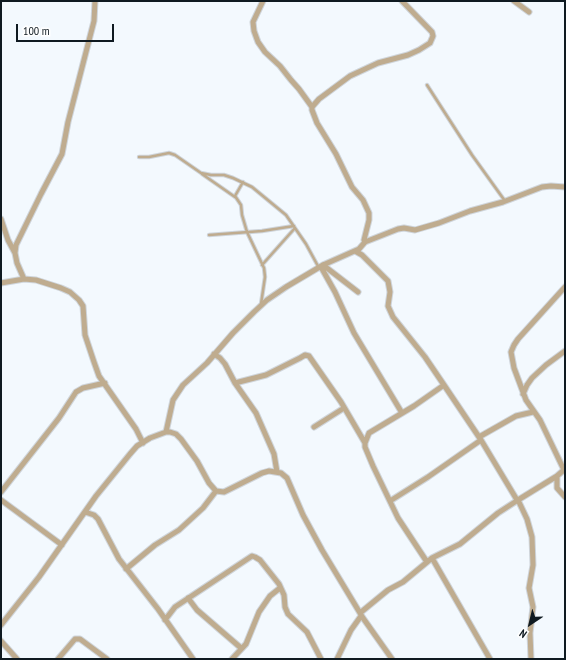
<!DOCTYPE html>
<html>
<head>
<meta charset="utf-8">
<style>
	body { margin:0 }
	#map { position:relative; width:566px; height:660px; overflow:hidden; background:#f3f9fe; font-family:"PT Sans Narrow",sans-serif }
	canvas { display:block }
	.frame { position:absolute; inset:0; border:2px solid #0f1a21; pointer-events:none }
	.north { position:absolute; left:510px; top:604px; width:40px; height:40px; -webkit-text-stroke:3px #fff; paint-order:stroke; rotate:215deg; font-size:11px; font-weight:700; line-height:16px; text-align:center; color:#0f1a21 }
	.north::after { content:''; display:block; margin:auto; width:14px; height:18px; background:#0f1a21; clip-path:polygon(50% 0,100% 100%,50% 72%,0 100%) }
	.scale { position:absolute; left:16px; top:24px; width:98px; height:18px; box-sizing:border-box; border:2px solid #0f1a21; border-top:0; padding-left:5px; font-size:12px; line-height:14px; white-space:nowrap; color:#0f1a21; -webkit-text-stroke:3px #fff; paint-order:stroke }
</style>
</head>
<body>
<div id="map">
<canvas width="566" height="660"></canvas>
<div class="frame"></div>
<div class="north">N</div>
<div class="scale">100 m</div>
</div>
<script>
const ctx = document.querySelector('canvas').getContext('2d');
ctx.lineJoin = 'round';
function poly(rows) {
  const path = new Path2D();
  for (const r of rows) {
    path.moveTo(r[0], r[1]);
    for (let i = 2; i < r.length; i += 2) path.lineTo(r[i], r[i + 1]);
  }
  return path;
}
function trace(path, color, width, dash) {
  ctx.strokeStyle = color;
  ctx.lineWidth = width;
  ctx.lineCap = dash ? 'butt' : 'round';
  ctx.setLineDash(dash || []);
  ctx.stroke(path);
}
const service = poly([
	[427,85,472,155,505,201],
	[139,157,149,157,169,153,175,155,201,173,211,175,224,175,233,178,252,187,286,215,306,244,319,268],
	[202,174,235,197],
	[243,182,235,196,241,205,242,215,247,232,264,268,265,277,261,304],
	[209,235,262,231,294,226],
	[262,265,295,228]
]);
const minor = poly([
	[263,1,253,22,254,31,258,42,265,52,280,66,291,80,299,89,312,107],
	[514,1,529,12],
	[1,219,8,240,15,253],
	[365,242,364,240,369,220,369,213,363,200,352,187,336,154,317,123,312,110,312,107,319,99,350,76,378,63,408,55,419,50,430,43,433,36,432,32,402,1],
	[355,251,362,255,388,281,390,292,388,306,393,317,425,357,444,385,481,440,517,500],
	[323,265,358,292],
	[321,267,335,292,354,333,402,413],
	[24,279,17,263,15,253,16,245,41,194,62,154,68,122,94,21,95,1],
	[1,283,24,279,36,280,61,288,70,292,79,300,83,306,85,335,94,362,99,376,136,429,143,443],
	[214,354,220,358,225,364,235,383,256,413,274,454,277,472],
	[235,383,266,375,300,358,305,355,309,356,341,402,365,443],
	[523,394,527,385,532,378,546,365,565,351],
	[314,427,344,408],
	[166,432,173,400,183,385,207,363,233,333,254,312,267,300,286,287,323,265,359,249,365,242,398,229,404,228,415,230,439,223,470,211,503,202,542,187,551,186,565,187],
	[479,437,516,416,533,412],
	[564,470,540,420,526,400,514,368,511,352,514,345,518,339,565,287],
	[557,476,557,488,565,497],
	[1,492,59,418,76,392,83,388,105,383],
	[1,500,62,545],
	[518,500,527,519,532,537,533,565,529,588,533,607,530,633,531,659],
	[390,501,428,477,481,440],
	[85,512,94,515,98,519,119,559,158,609,193,659],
	[432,558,490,659],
	[427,562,398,518,373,466,365,447,365,443,369,433,414,406,444,385],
	[126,569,155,545,179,530,203,508,216,491],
	[188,598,197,610,241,648],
	[360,613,388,590,403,582,432,558,460,544,498,513,518,500,557,476,565,469],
	[165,620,175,607,252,556,255,557,260,560,279,584,284,595,285,607,288,614,307,632,321,659],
	[1,625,39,577,96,496,130,454,137,446,150,438,166,432,170,432,176,434,181,439,197,461,209,483,216,491,224,492,262,473,269,471,281,473,287,478,303,515,322,550,363,618,392,659],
	[1,641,17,659],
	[58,659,75,639,80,639,107,659],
	[232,659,246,644,259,612,270,596,280,588],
	[337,659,351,630,361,616]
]);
trace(service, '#cfd5db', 4.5);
trace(minor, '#cfd5db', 7);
trace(service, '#bfac8f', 2.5);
trace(minor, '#bfac8f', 5);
</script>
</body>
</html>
